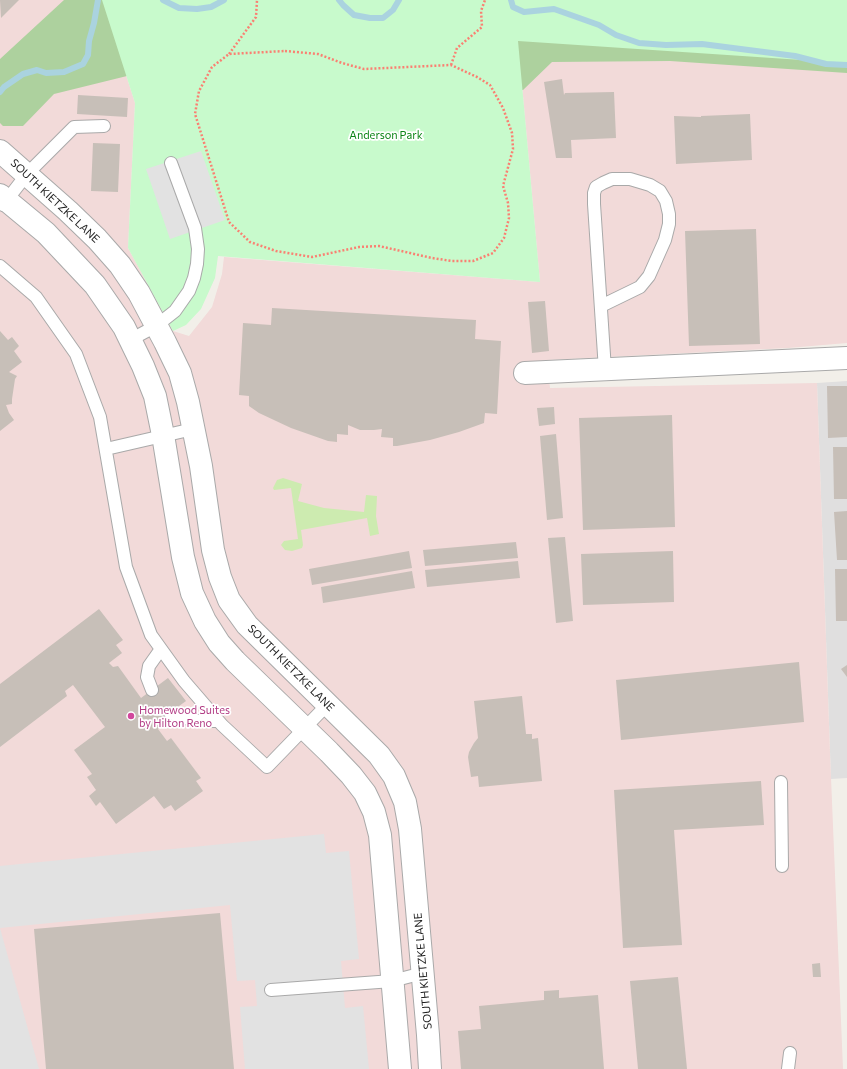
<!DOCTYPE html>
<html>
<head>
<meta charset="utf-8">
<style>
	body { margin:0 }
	canvas { display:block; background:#f2efe9 }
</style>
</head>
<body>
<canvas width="847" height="1069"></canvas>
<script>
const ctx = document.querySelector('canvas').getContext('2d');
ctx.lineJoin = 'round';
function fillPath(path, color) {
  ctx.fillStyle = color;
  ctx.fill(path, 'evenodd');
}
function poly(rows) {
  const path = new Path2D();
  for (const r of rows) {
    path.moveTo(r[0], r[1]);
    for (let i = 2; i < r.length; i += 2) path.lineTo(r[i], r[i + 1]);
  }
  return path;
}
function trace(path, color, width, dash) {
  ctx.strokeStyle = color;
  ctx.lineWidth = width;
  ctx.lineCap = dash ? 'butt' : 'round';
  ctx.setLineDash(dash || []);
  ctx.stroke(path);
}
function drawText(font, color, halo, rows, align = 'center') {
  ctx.font = font + ' Commissioner,sans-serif';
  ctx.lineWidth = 3.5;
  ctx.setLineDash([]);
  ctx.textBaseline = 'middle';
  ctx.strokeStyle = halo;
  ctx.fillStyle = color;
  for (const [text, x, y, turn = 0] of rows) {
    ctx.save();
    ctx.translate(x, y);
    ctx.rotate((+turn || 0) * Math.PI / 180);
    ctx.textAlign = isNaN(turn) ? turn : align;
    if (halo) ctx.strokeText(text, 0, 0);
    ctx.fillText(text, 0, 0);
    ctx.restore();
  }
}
const residential = poly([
	[847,381,847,778,831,779,817,383]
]);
const commercial = poly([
	[0,0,102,0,135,103,128,248,173,331,189,336,212,307,222,274,224,257,540,282,518,41,847,63,847,343,788,348,547,360,550,388,817,383,830,753,843,1069,0,1069]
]);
const grass = poly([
	[283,478,302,484,298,501,324,508,364,512,366,495,377,496,376,516,379,534,370,536,367,518,301,530,303,545,302,548,292,551,285,550,281,545,284,541,298,539,291,488,274,490,273,488,277,480]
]);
const forest = poly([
	[64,0,847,0,847,73,670,61,552,62,523,90,127,76,54,94,23,126,3,126,0,123,0,59]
]);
const park = poly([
	[102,0,847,0,847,63,518,41,540,282,218,256,215,278,201,309,186,325,173,331,128,248,135,103]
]);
const parking = poly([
	[201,151,225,220,170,239,146,169],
	[324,834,326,853,349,851,359,959,341,961,345,1008,363,1006,369,1069,245,1069,240,1007,257,1006,255,980,237,981,230,905,0,928,39,1069,0,1069,0,866]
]);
const stream = poly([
	[163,0,179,8,197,9,211,7,224,0],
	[339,0,343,5,354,15,370,18,383,18,393,10,399,0],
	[511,0,513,7,524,12,554,9,599,25,616,35,639,43,666,45,702,44,795,56,826,64,847,65],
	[0,92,4,87,23,74,37,70,46,73,64,72,83,64,88,55,89,41,94,23,98,0]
]);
const building = poly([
	[0,0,19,0,1,18],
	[562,79,564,95,565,93,614,92,616,138,571,140,572,158,556,158,544,82],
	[78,95,128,98,127,117,77,114],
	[750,114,752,160,676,164,674,116,701,117,701,116],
	[93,143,120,144,118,192,91,191],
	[756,229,760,344,689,346,685,231],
	[545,301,549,351,532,353,528,302],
	[272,308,476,320,475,339,501,341,497,414,485,413,484,423,459,432,430,440,397,446,393,446,393,438,381,437,382,429,374,430,360,430,348,425,348,435,337,434,337,442,328,441,291,428,259,413,249,406,249,396,239,395,243,323,271,325],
	[0,331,8,340,12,337,19,346,14,351,22,362,9,372,17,376,15,379,12,399,12,404,6,405,9,413,14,420,0,431],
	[827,386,847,386,847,437,828,438],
	[554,407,555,424,539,426,537,408],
	[672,415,675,527,583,530,579,418],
	[556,434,563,518,547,520,540,436],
	[833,447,847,447,847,499,834,499],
	[847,511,847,560,837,560,834,512],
	[565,537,573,621,556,623,548,538],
	[516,542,518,558,425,566,423,550],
	[409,551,412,568,312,585,309,569],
	[673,551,674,602,583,605,581,554],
	[518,561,520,578,427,587,425,570],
	[835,569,847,569,847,621,836,621],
	[412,571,415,588,323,603,321,587],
	[99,609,123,640,116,645,122,653,109,663,113,667,118,666,141,698,168,678,186,701,161,719,164,724,158,729,167,741,171,738,201,778,196,781,203,791,175,811,171,805,164,809,154,796,116,824,100,802,96,806,89,796,96,790,87,777,92,774,74,750,105,727,73,685,65,691,67,696,0,747,0,684],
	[799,662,804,722,621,740,616,680],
	[847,665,847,677,841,669],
	[522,696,526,734,532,734,532,739,538,738,542,781,479,787,478,776,471,777,468,757,469,752,474,743,478,738,474,701],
	[761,781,764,825,674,830,682,945,623,948,614,790],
	[220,913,234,1069,46,1069,34,929],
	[820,963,821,977,813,977,812,964],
	[678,977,687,1069,638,1069,630,981],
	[559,990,559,998,598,995,604,1069,461,1069,458,1031,481,1029,479,1006,544,1000,544,991]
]);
const path = poly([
	[285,51,318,54,342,63,364,69,451,65,477,77,490,85,503,108,512,133,513,149,503,186,508,203,509,218,504,238,493,253,473,261,452,261,432,258,379,246,359,247,312,257,276,251,250,242,229,222,195,114,199,91,212,67,229,54,285,51],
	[229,54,256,17,257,0],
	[451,65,457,48,482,27,481,11,485,0]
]);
const lane = poly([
	[3,205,27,174,74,127,104,126],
	[0,266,36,297,76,354,100,417,126,567,151,635,184,681,222,725,267,767,327,705],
	[601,306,640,287,649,276,665,240,669,224,669,214,666,201,660,191,650,185,630,179,612,179,603,183,596,187,594,193,594,204,605,370],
	[130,340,156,326,175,311,189,291,194,278,197,264,198,249,195,228,171,163],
	[106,449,193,429],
	[152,690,147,677,149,666,161,649],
	[170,713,195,721,218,721],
	[781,782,782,866],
	[271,990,392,981,423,973],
	[788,1069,790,1053]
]);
const street = poly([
	[0,151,68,211,97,239,120,265,139,293,165,342,180,373,188,402,201,466,213,550,220,577,229,600,247,625,379,755,394,776,405,802,410,829,428,1035,430,1069],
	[0,195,46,233,95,285,124,327,143,366,155,396,163,435,183,557,192,593,205,621,219,643,235,661,329,752,351,775,365,793,374,812,380,835,400,1069],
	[525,373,847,358]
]);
const markers = [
	[131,716,4,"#d1479c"]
];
const parkNames = [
	["Anderson Park",386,135]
];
const streetNames = [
	["SOUTH KIETZKE LANE",55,201,43],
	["SOUTH KIETZKE LANE",291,668,45],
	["SOUTH KIETZKE LANE",423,971,-95]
];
const hotelNames = [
	["Homewood Suites",139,710],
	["by Hilton Reno",139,723]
];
fillPath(residential, '#e0dfdf');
fillPath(commercial, '#f2dad9');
fillPath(grass, '#cdebb0');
fillPath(forest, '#add19e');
fillPath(park, '#c8facc');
fillPath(parking, '#e2e2e2');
trace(stream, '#aad3df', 6);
fillPath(building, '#c7bfb8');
trace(lane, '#a9a9a9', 14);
trace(street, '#a9a9a9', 24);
trace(path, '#fa8072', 2.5, [2, 2]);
trace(lane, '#fff', 12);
trace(street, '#fff', 22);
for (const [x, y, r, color] of markers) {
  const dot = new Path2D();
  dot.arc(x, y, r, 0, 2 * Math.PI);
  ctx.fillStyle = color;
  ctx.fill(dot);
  trace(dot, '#fff', 1.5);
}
drawText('11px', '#0c8416', '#fff', parkNames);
drawText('11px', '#222', '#fff', streetNames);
drawText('11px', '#b23c85', '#fff', hotelNames, 'left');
</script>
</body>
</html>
